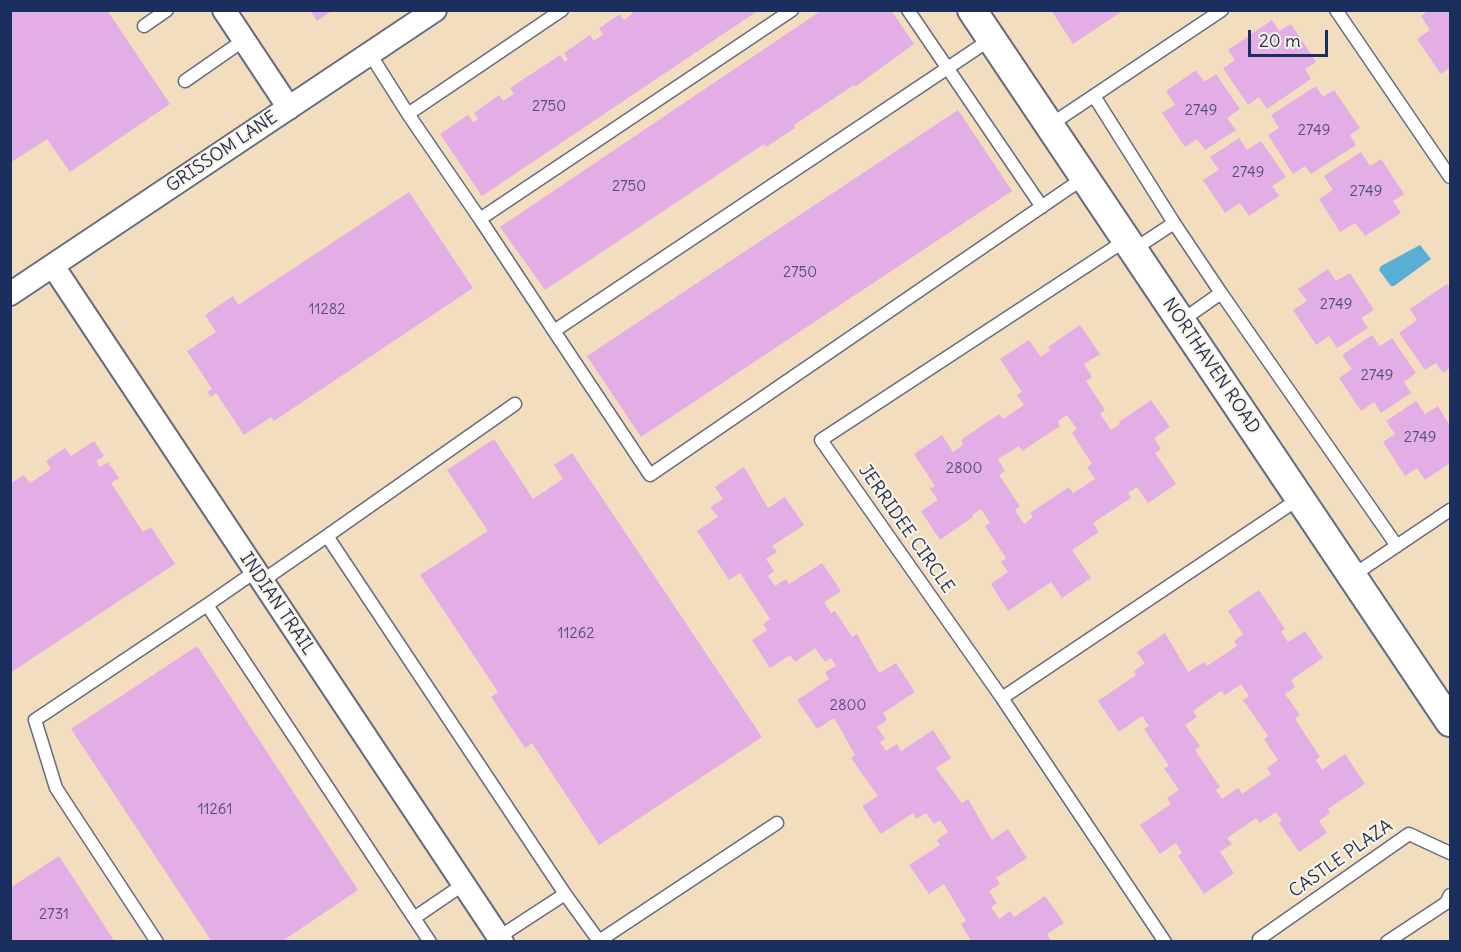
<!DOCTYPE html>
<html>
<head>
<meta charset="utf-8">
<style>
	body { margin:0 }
	#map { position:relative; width:1461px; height:952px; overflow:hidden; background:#f2debe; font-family:Delius,sans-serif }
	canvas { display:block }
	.frame { position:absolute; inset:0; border:12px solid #1b2f5e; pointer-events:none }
	.scale { position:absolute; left:1248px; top:30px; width:80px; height:27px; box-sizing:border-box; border:3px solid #1b2f5e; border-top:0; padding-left:8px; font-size:18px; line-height:21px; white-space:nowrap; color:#1b2f5e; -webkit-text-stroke:4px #fcf5e5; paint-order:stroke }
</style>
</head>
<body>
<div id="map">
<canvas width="1461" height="952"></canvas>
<div class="frame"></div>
<div class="scale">20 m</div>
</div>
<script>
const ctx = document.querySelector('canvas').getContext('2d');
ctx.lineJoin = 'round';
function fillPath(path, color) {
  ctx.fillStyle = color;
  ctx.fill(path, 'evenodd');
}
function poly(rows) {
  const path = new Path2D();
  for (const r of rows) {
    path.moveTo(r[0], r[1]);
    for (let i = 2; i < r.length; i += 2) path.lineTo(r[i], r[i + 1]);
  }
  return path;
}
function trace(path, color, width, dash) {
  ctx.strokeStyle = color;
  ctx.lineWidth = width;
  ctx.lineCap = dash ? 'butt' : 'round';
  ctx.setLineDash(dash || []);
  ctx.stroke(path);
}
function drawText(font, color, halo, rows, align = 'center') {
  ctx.font = font + ' Delius,sans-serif';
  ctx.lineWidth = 4.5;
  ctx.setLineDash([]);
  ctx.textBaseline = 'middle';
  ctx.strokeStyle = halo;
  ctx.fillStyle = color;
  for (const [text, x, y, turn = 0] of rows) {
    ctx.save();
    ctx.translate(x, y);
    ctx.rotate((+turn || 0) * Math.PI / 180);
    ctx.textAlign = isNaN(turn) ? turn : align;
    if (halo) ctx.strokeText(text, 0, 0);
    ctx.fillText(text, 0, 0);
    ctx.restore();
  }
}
const water = poly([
	[1420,245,1431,259,1394,286,1391,286,1379,270,1381,266]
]);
const building = poly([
	[10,10,107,10,170,104,70,172,47,139,10,163],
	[310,10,333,10,317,21],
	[631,10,759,10,482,196,440,134,468,115,473,122,478,119,474,113,499,95,503,101,514,94,510,88,560,55,565,62,568,59,564,53,590,35,594,41,603,34,599,28,620,14,624,20,633,13],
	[822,10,891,10,914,44,855,87,854,85,794,125,795,128,766,147,764,144,545,290,500,227],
	[1051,10,1124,10,1073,44],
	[1429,10,1450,10,1450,68,1441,74,1417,39,1430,30,1421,16],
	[1272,20,1279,31,1291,24,1316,62,1305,69,1311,79,1267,109,1259,97,1248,105,1223,68,1235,60,1228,50],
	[1196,70,1204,82,1216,74,1240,109,1227,118,1236,130,1205,150,1197,139,1185,147,1162,113,1175,105,1166,91],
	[1316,86,1323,97,1334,90,1360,128,1350,135,1356,145,1311,174,1305,166,1293,174,1268,135,1279,128,1271,115],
	[958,110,1012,191,641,437,587,356],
	[1239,138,1247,150,1261,141,1286,177,1272,186,1279,196,1249,216,1240,203,1225,213,1203,180,1219,170,1210,157],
	[1361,152,1370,166,1381,159,1404,194,1393,201,1401,213,1365,236,1355,223,1340,232,1319,199,1333,190,1324,176],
	[409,192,473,288,274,421,271,417,244,435,216,393,211,397,207,392,212,389,187,351,216,332,205,315,233,296,238,305],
	[1328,269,1336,281,1350,273,1374,310,1361,318,1368,328,1337,348,1329,336,1316,345,1293,310,1307,301,1298,289],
	[1447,284,1450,288,1450,368,1443,373,1436,363,1425,370,1399,333,1417,320,1410,309],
	[1080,325,1100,354,1084,364,1092,377,1086,381,1105,410,1100,414,1111,430,1120,424,1119,422,1151,400,1170,427,1154,438,1161,449,1155,453,1176,484,1148,503,1137,487,1128,493,1131,498,1093,523,1099,532,1072,550,1091,578,1062,598,1051,582,1008,611,991,584,1008,572,1001,562,1006,558,985,526,990,523,981,509,972,515,973,517,940,540,921,511,938,500,930,489,935,486,914,454,942,435,953,452,963,445,961,440,999,414,1003,419,1024,405,1017,395,1022,392,1000,359,1029,340,1041,357,1050,350,1048,347],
	[1067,415,1077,429,1072,433,1092,464,1087,467,1095,479,1073,493,1069,487,1030,513,1033,517,1024,524,1015,510,1020,506,999,475,1005,471,998,459,1019,446,1022,451,1060,426,1058,421],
	[1372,335,1380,346,1392,338,1416,373,1404,382,1411,393,1381,413,1374,402,1361,411,1339,378,1352,369,1342,355],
	[1416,401,1425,414,1438,406,1450,426,1450,448,1449,450,1450,452,1450,463,1425,480,1417,468,1405,476,1383,442,1395,434,1386,421],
	[494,439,533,499,563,479,554,465,572,453,762,737,599,845,532,743,525,748,491,697,498,692,420,575,488,531,447,470],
	[94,441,104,456,96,461,100,467,108,462,119,478,111,483,143,532,151,527,175,564,10,673,10,484,24,475,30,483,51,469,46,461,65,448,71,456],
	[744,467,768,508,785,497,804,525,772,546,777,552,766,559,774,571,768,576,775,586,786,579,789,584,822,563,841,591,824,602,831,613,835,611,852,637,857,634,879,673,896,663,915,692,883,713,887,720,877,727,885,739,880,742,886,751,897,744,901,751,933,730,951,758,936,768,943,778,962,803,968,799,992,840,1008,829,1027,858,996,878,1000,884,989,891,997,903,991,907,999,919,1010,911,1014,917,1045,896,1064,923,1047,934,1052,942,972,942,961,924,966,921,944,884,929,894,909,865,940,845,937,840,948,832,940,820,934,824,926,813,916,819,913,813,881,834,862,806,878,796,851,758,855,755,840,728,834,718,817,729,797,700,829,679,825,672,836,666,831,658,825,662,815,648,795,662,790,655,770,668,752,640,767,630,763,624,770,619,740,573,729,580,697,531,718,517,710,507,723,499,715,487],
	[1259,590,1285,629,1281,632,1288,642,1305,631,1323,658,1291,680,1295,687,1285,694,1300,715,1295,719,1320,757,1316,760,1322,770,1345,754,1365,784,1328,809,1330,813,1319,821,1327,833,1299,852,1279,823,1282,821,1276,812,1260,823,1256,818,1227,838,1232,844,1220,852,1234,873,1204,894,1178,856,1182,853,1176,843,1160,854,1140,825,1171,804,1167,798,1179,790,1164,768,1169,766,1144,729,1149,726,1142,716,1119,732,1098,701,1136,675,1134,671,1145,663,1137,652,1165,633,1188,672,1204,662,1207,666,1237,646,1234,641,1243,634,1228,611],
	[1241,684,1249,696,1243,700,1268,736,1264,739,1278,760,1267,768,1271,774,1242,794,1238,788,1222,799,1216,790,1220,787,1195,750,1200,746,1185,725,1197,717,1193,711,1221,691,1225,695],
	[197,646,358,890,281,942,212,942,71,729],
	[59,856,115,942,10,942,10,888]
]);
const service = poly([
	[908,10,1042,207],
	[1336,10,1450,177],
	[144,26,167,10],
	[991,39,554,331,650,475,1085,177],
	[370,54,408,114],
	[185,81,244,40],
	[1094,96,1174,223],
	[1050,125,1222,10],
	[480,219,408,114,562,10],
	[1126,240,821,440,1002,698,1165,942],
	[1133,250,1174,223,1221,293],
	[1181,321,1221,293,1397,546],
	[554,331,480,219,792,10],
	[327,536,515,404],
	[1352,576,1450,510],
	[262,581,327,536,565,894,499,937],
	[207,605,414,918,464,884],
	[1002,698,1300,498],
	[565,894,599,941,777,823],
	[414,918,430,942],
	[157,942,56,788,35,720,207,605,256,571],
	[1259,942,1259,939,1409,834,1450,853],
	[1387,942,1446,903,1450,895]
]);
const minor = poly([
	[224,10,289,108],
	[53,266,502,942],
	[10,294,435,10]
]);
const tertiary = poly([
	[972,10,1450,722]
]);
const numberNames = [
	["2750",549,107],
	["2749",1201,111],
	["2749",1314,131],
	["2749",1248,173],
	["2750",629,187],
	["2749",1366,192],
	["2750",800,273],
	["2749",1336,305],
	["11282",327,310],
	["2749",1377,376],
	["2749",1420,438],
	["2800",964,469],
	["11262",576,634],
	["2800",848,706],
	["11261",215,810],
	["2731",54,915]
];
const streetNames = [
	["GRISSOM LANE",222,152,-34],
	["NORTHAVEN ROAD",1211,366,56],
	["JERRIDEE CIRCLE",906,529,55],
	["INDIAN TRAIL",277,604,56],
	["CASTLE PLAZA",1341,859,-35]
];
fillPath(water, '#58aed5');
fillPath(building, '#e3aee5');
trace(service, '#666c80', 15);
trace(minor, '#666c80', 26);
trace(tertiary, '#666c80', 32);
trace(service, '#fff', 12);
trace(minor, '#fff', 22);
trace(tertiary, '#fff', 28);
drawText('15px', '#4d4f80', null, numberNames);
drawText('18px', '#1b2f5e', '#fcf5e5', streetNames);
</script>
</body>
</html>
